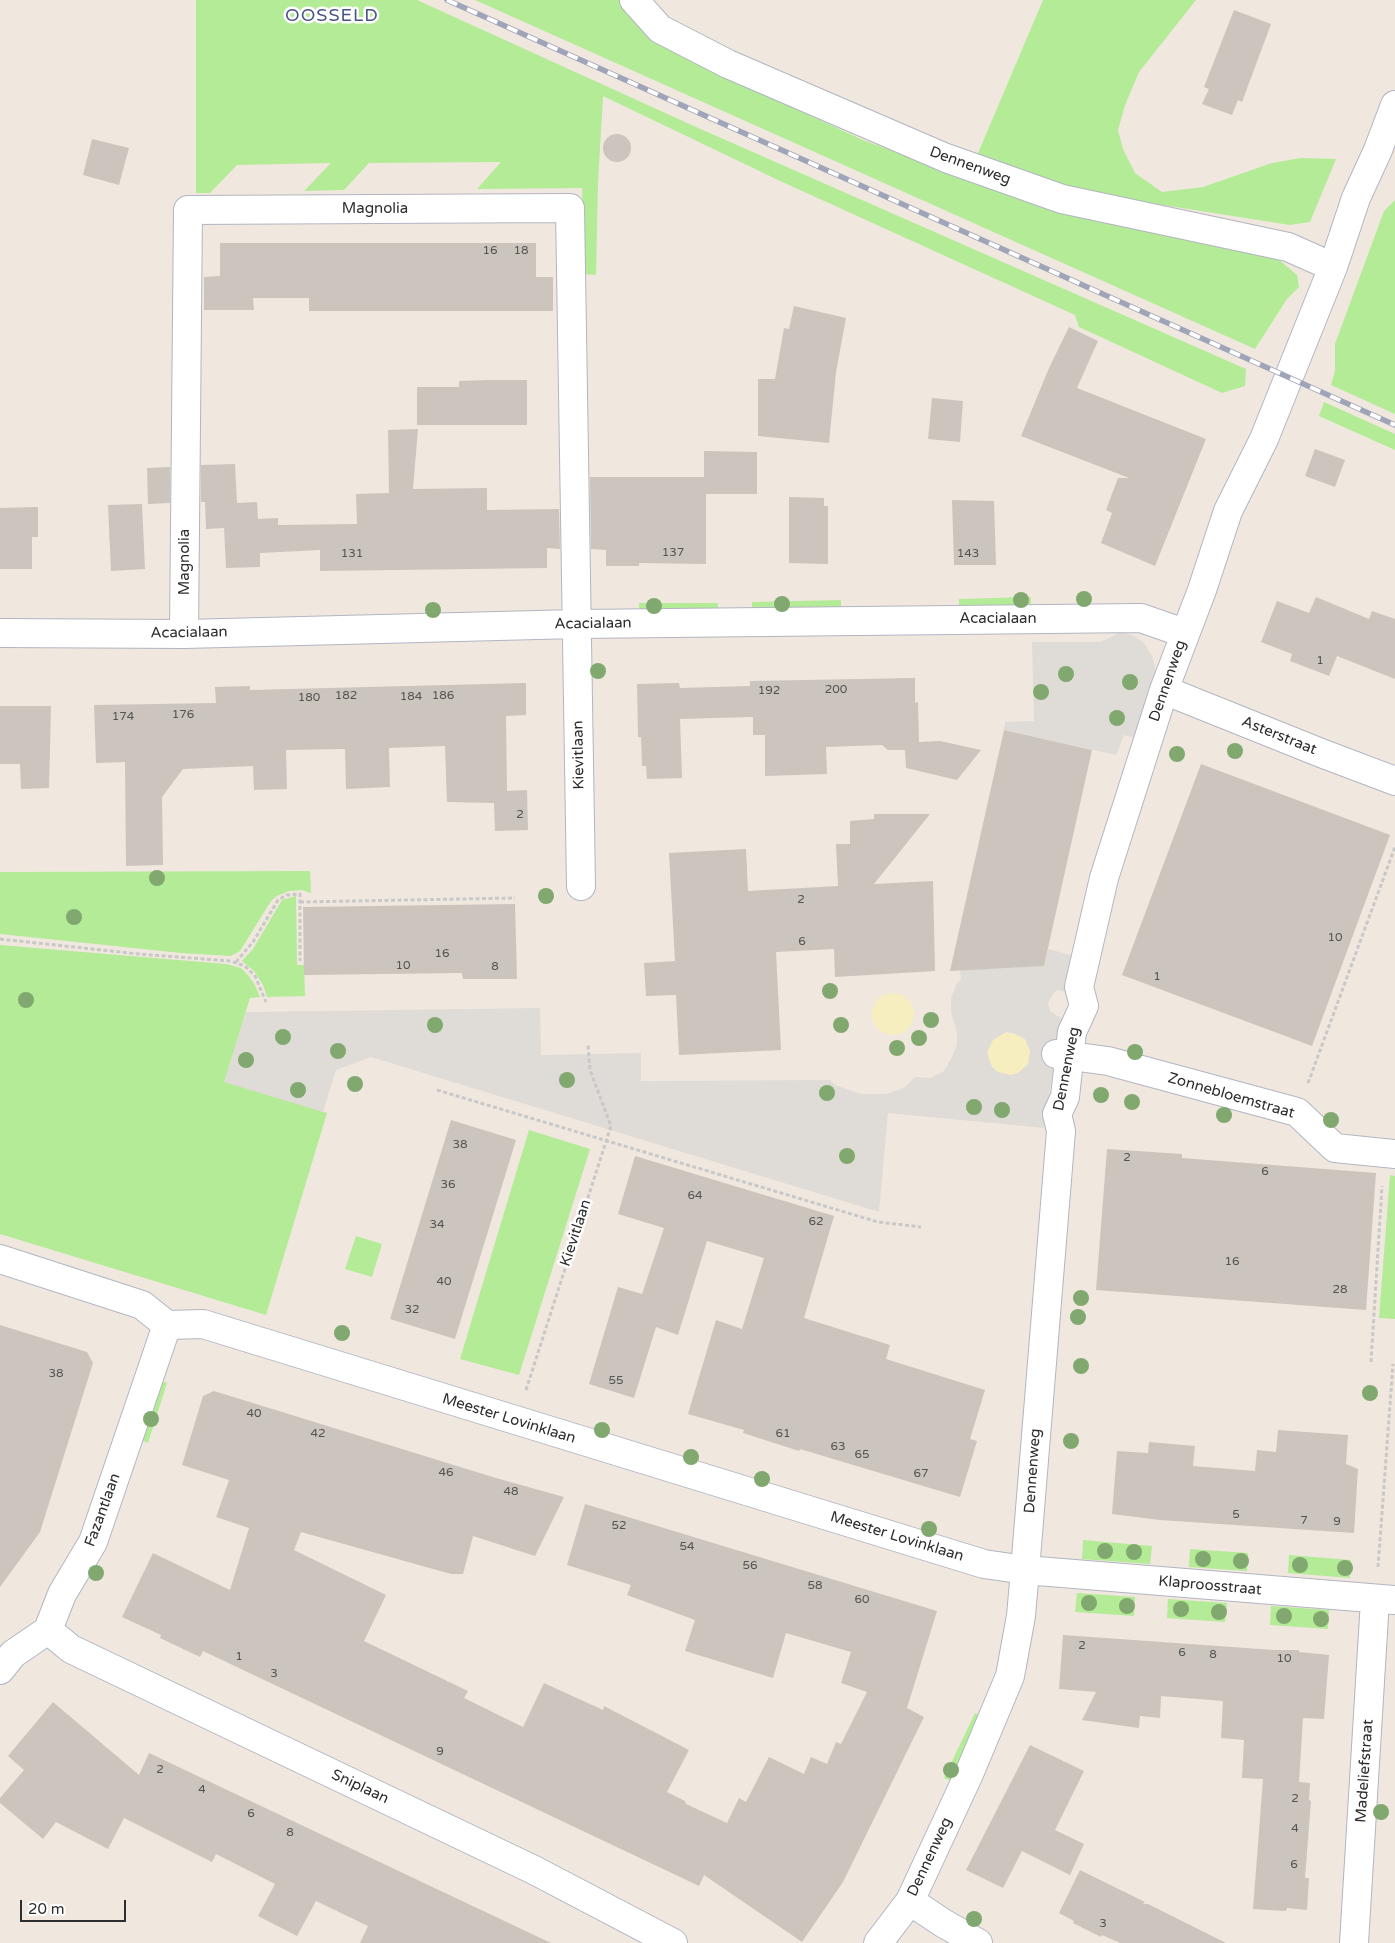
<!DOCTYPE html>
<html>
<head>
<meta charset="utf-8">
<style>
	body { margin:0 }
	#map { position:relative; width:1395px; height:1943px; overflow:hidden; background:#f0e8df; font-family:"Varela Round",sans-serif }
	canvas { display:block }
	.scale { position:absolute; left:20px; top:1900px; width:106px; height:22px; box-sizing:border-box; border:2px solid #2d2d2d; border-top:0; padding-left:6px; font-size:15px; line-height:18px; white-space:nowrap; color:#2d2d2d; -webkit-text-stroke:4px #fff; paint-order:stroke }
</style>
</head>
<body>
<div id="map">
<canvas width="1395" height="1943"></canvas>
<div class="scale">20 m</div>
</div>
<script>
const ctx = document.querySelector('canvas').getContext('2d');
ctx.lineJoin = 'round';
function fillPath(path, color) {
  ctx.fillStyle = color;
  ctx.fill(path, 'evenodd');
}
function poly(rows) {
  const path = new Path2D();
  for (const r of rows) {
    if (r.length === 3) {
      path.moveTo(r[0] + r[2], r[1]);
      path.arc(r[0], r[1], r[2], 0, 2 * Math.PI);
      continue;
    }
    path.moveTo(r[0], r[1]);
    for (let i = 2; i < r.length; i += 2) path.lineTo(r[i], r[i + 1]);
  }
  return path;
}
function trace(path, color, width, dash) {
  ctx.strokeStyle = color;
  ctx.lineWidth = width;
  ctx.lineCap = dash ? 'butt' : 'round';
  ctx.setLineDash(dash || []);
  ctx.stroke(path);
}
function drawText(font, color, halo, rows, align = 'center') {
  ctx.font = font + ' "Varela Round",sans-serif';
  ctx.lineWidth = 5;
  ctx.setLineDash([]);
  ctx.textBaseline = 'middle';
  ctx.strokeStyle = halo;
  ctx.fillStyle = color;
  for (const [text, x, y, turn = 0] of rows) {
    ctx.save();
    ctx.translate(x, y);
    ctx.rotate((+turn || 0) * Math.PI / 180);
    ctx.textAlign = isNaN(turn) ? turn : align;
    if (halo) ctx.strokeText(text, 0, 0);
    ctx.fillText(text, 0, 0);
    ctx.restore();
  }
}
const green = poly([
	[196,0,417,0,696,127,1246,369,1245,386,1222,393,1079,327,1075,315,778,180,603,96,598,183,596,275,585,274,582,188,477,189,501,162,369,163,344,190,304,191,331,163,237,165,210,193,196,193],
	[475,0,619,0,647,35,701,65,863,140,1000,191,1271,253,1297,275,1299,287,1287,299,1255,349],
	[1043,0,1196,0,1139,72,1125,105,1118,130,1123,149,1135,173,1162,192,1203,187,1272,163,1301,158,1336,159,1310,222,1290,225,1131,200,1054,185,973,165],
	[1395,200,1395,414,1331,385,1335,371,1335,344,1384,211],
	[1324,402,1395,434,1395,450,1319,416],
	[1031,597,1031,604,1012,605,1009,609,1001,609,998,605,959,606,959,599],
	[841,600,841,607,752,608,752,602],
	[639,603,718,603,718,609,639,610],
	[310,871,311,893,302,890,289,891,277,896,271,901,240,951,231,956,181,953,0,934,0,872],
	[296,896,297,965,304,965,305,996,267,997,263,985,254,971,242,961,253,949,282,900],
	[0,945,226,964,241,968,248,975,255,985,260,997,250,998,225,1081,327,1113,266,1315,0,1234],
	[529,1130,590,1149,519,1375,460,1359],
	[1390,1175,1395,1176,1395,1319,1379,1318],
	[356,1236,382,1244,372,1277,345,1269],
	[160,1380,167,1383,148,1443,141,1440],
	[1083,1540,1152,1546,1150,1564,1082,1559],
	[1190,1549,1248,1553,1247,1571,1189,1567],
	[1289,1555,1351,1560,1350,1578,1288,1573],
	[1077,1593,1135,1597,1134,1616,1075,1612],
	[1168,1599,1227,1603,1225,1622,1167,1618],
	[1271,1606,1329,1610,1328,1629,1270,1625],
	[975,1713,982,1716,951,1781,944,1778]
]);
const sand = poly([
	[893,1014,21],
	[1009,1054,21]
]);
const plaza = poly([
	[1121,632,1134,636,1144,643,1152,656,1155,667,1155,680,1135,738,1124,735,1116,755,1004,730,1005,722,1034,721,1032,642,1100,642],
	[1048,949,1075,956,1067,992,1058,990,1054,992,1048,1003,1050,1011,1057,1016,1061,1017,1044,1128,888,1113,879,1212,371,1057,336,1070,323,1112,224,1082,246,1012,540,1008,541,1055,641,1053,641,1081,830,1080,835,1085,861,1094,886,1094,904,1088,915,1077,930,1078,944,1071,951,1059,957,1044,957,1033,951,1012,951,998,956,985,961,979,960,970,1044,966],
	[1006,1032,1013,1033,1025,1039,1030,1051,1028,1064,1018,1073,1011,1075,998,1072,992,1067,987,1053,993,1040]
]);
const building = poly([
	[1234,10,1271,24,1242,102,1238,100,1232,115,1202,104,1209,89,1204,87],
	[617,148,14],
	[92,139,129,148,119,185,83,175],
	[220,243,536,243,536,277,553,277,553,311,309,311,309,298,253,298,254,310,204,310,204,277,220,276],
	[794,306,846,318,836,372,829,443,758,436,758,379,775,379,784,328,789,329],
	[1069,327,1098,341,1077,388,1206,439,1155,566,1101,543,1112,513,1106,510,1118,478,1129,478,1021,436,1049,368],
	[488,380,527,380,527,425,417,425,417,387,459,387,459,381],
	[932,398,963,401,960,442,928,439],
	[418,429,413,489,487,488,487,510,559,509,560,549,547,548,547,568,320,571,320,550,260,553,260,567,226,568,224,528,206,529,205,502,201,502,201,465,235,464,237,503,257,502,258,519,278,518,278,525,357,524,356,494,389,493,388,430],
	[1315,449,1345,460,1335,487,1305,476],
	[704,451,757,452,757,494,706,494,706,564,639,563,639,566,606,566,606,550,591,549,590,477,704,477],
	[170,467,170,503,148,504,147,468],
	[789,497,824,498,824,506,828,506,828,564,789,563],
	[952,500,994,501,996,565,954,565],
	[142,504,145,569,111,571,108,505],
	[38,507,38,537,32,537,32,569,0,569,0,508],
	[1316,597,1369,619,1372,611,1395,619,1395,679,1337,656,1329,676,1290,661,1292,654,1261,642,1277,601,1309,613],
	[915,678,915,703,918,702,919,742,940,741,981,750,957,780,906,768,905,750,888,750,882,745,826,747,827,774,765,776,765,735,753,735,753,717,680,719,682,778,647,779,646,766,642,766,641,737,638,737,637,684,679,683,680,688,750,686,750,681],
	[526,683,526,715,506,716,507,791,527,790,528,830,495,831,494,803,447,802,445,746,389,748,390,787,346,789,345,749,286,750,287,789,254,790,253,766,183,769,162,797,163,865,126,866,125,762,96,763,94,705,216,703,215,687,250,686,250,690],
	[0,706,51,706,49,788,21,789,20,764,0,764],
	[1004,730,1092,750,1044,966,950,971],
	[1201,764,1390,835,1312,1046,1122,975],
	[874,814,930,814,874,884,933,881,935,971,835,977,834,949,776,952,781,1050,679,1055,676,995,646,996,644,963,675,961,669,853,746,849,748,891,838,886,836,844,850,844,850,821,874,819],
	[515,904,517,979,463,979,462,973,304,975,303,907],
	[451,1120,516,1140,455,1339,390,1319],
	[1107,1149,1182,1154,1182,1158,1376,1173,1366,1310,1096,1290],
	[635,1156,834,1216,804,1318,890,1345,886,1359,985,1390,970,1439,977,1441,960,1497,800,1449,799,1451,743,1433,744,1430,688,1414,716,1320,742,1329,764,1258,707,1241,678,1335,656,1327,634,1398,589,1384,618,1287,642,1294,664,1228,618,1214],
	[0,1325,87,1352,93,1363,40,1532,0,1587],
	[214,1391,496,1478,564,1497,535,1556,473,1536,463,1574,451,1574,301,1532,294,1550,386,1595,364,1641,468,1691,464,1698,523,1727,544,1683,603,1710,604,1706,689,1750,667,1792,685,1801,686,1804,727,1823,739,1798,746,1802,769,1757,804,1774,811,1757,827,1764,836,1742,841,1744,867,1692,841,1683,851,1652,786,1633,773,1678,685,1651,695,1620,627,1595,631,1585,567,1565,585,1504,937,1611,907,1708,924,1717,843,1882,802,1942,704,1875,699,1886,203,1651,200,1657,160,1638,161,1635,122,1617,153,1553,230,1590,249,1528,216,1517,229,1480,182,1465,203,1396],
	[1278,1430,1348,1435,1346,1464,1358,1469,1354,1533,1160,1520,1112,1514,1117,1451,1148,1453,1149,1442,1195,1446,1193,1466,1255,1471,1257,1450,1276,1452],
	[1063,1635,1274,1650,1299,1650,1299,1652,1329,1655,1324,1719,1303,1718,1299,1782,1310,1783,1309,1800,1311,1801,1305,1878,1309,1878,1307,1910,1287,1908,1286,1911,1253,1909,1263,1779,1242,1778,1244,1740,1221,1738,1223,1701,1161,1696,1160,1718,1140,1716,1139,1728,1082,1720,1096,1692,1059,1689],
	[53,1702,139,1775,149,1753,551,1943,360,1943,368,1926,316,1901,297,1936,258,1916,275,1884,216,1854,212,1862,124,1818,108,1849,56,1822,43,1839,0,1803,0,1798,24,1770,8,1756],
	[1030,1745,1084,1771,1055,1830,1084,1844,1070,1875,1022,1851,1003,1888,966,1870],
	[1080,1870,1145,1902,1143,1904,1148,1904,1226,1943,1120,1943,1102,1935,1101,1937,1073,1923,1074,1921,1059,1913]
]);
const path = poly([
	[300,902,515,898],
	[0,939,139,954,230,961,245,966,255,976,266,1002],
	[236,962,253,942,278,900,287,895,300,894,300,961],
	[1308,1083,1395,847],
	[437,1090,878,1222,921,1227],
	[1371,1362,1382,1186],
	[526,1390,611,1126,590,1070,588,1045],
	[1378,1567,1393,1364]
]);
const pedestrian = poly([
	[1056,1054,1108,1061,1297,1112,1335,1148,1395,1154]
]);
const minor = poly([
	[634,0,660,29,728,64,946,158,1062,199,1288,247,1333,267],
	[0,633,184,634,577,624,1141,618,1184,633],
	[184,634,188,210,570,208,581,886],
	[1164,690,1321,753,1395,781],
	[0,1259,142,1305,167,1325,203,1324,984,1564,1025,1570,1395,1600],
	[48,1630,71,1649,534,1870,673,1943],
	[0,1670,13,1654,48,1630,62,1594,93,1542,167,1325],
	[910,1901,943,1923,978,1943],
	[878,1943,910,1901,969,1774,1010,1676,1021,1616,1025,1570,1061,1131,1057,1114,1065,1097,1072,1032,1084,1006,1079,987,1104,878,1164,690,1202,590,1228,511,1264,439,1333,267,1356,198,1378,150,1395,105],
	[1354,1943,1375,1600]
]);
const rail = poly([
	[447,0,1395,425]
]);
const trees = [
	[1084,599],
	[1021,600],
	[782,604],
	[654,606],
	[433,610],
	[598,671],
	[1066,674],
	[1130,682],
	[1041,692],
	[1117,718],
	[1235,751],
	[1177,754],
	[157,878],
	[546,896],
	[74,917],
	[830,991],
	[26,1000],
	[931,1020],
	[435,1025],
	[841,1025],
	[283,1037],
	[919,1038],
	[897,1048],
	[338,1051],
	[1135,1052],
	[246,1060],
	[567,1080],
	[355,1084],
	[298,1090],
	[827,1093],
	[1101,1095],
	[1132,1102],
	[974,1107],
	[1002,1110],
	[1224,1115],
	[1331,1120],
	[847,1156],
	[1081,1298],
	[1078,1317],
	[342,1333],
	[1081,1366],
	[1370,1393],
	[151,1419],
	[602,1430],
	[1071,1441],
	[691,1457],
	[762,1479],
	[929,1529],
	[1105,1551],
	[1134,1552],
	[1203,1559],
	[1241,1561],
	[1300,1565],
	[1345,1568],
	[96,1573],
	[1089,1603],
	[1127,1606],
	[1181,1609],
	[1219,1612],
	[1284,1616],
	[1321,1619],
	[951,1770],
	[1381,1812],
	[974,1919]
];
const numberNames = [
	["16",490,251],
	["18",521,251],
	["137",673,553],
	["131",352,554],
	["143",968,554],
	["1",1320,661],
	["200",836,690],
	["192",769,691],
	["182",346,696],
	["186",443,696],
	["184",411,697],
	["180",309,698],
	["176",183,715],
	["174",123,717],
	["2",520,815],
	["2",801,900],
	["10",1335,938],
	["6",802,942],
	["16",442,954],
	["10",403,966],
	["8",495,967],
	["1",1157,977],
	["38",460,1145],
	["2",1127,1158],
	["6",1265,1172],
	["36",448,1185],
	["64",695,1196],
	["62",816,1222],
	["34",437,1225],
	["16",1232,1262],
	["40",444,1282],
	["28",1340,1290],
	["32",412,1310],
	["38",56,1374],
	["55",616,1381],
	["40",254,1414],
	["42",318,1434],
	["61",783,1434],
	["63",838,1447],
	["65",862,1455],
	["46",446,1473],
	["67",921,1474],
	["48",511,1492],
	["5",1236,1515],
	["7",1304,1521],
	["9",1337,1522],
	["52",619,1526],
	["54",687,1547],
	["56",750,1566],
	["58",815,1586],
	["60",862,1600],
	["2",1082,1646],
	["6",1182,1653],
	["8",1213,1655],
	["1",239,1657],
	["10",1284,1659],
	["3",274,1674],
	["9",440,1752],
	["2",160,1770],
	["4",202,1790],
	["2",1295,1799],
	["6",251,1814],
	["4",1295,1829],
	["8",290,1833],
	["6",1294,1865],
	["3",1103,1924]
];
const streetNames = [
	["Dennenweg",970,166,20],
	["Magnolia",375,209],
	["Magnolia",185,562,-90],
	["Acacialaan",998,619],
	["Acacialaan",593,624,-1],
	["Acacialaan",189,633,-1],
	["Dennenweg",1168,681,-71],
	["Asterstraat",1279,736,22],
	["Kievitlaan",579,755,-91],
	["Dennenweg",1067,1069,-79],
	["Zonnebloemstraat",1231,1096,16],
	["Kievitlaan",576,1233,-72],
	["Meester Lovinklaan",509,1419,17],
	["Dennenweg",1033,1471,-86],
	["Fazantlaan",103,1510,-70],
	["Meester Lovinklaan",897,1537,17],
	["Klaproosstraat",1210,1586,5],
	["Madeliefstraat",1365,1771,-86],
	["Sniplaan",360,1787,25],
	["Dennenweg",930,1857,-65]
];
const quarterNames = [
	["OOSSELD",332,16]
];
fillPath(green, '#b3eb96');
fillPath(sand, '#f7eebf');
fillPath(plaza, '#dfdbd6');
fillPath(building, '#cbc5be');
trace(pedestrian, '#b2b5c2', 30);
trace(minor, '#b2b5c2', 30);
trace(path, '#c8c8c8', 3, [4, 2.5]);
trace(pedestrian, '#fff', 28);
trace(minor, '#fff', 28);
trace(rail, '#a0a4b9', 5.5);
trace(rail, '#fff', 4, [11]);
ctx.fillStyle = '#81a86f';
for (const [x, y] of trees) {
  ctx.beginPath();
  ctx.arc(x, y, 8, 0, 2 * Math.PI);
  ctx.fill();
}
drawText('12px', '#545351', null, numberNames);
drawText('15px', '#2d2d2d', '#fff', streetNames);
ctx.letterSpacing = '1px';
drawText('18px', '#485384', '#fff', quarterNames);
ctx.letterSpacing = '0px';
</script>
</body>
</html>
